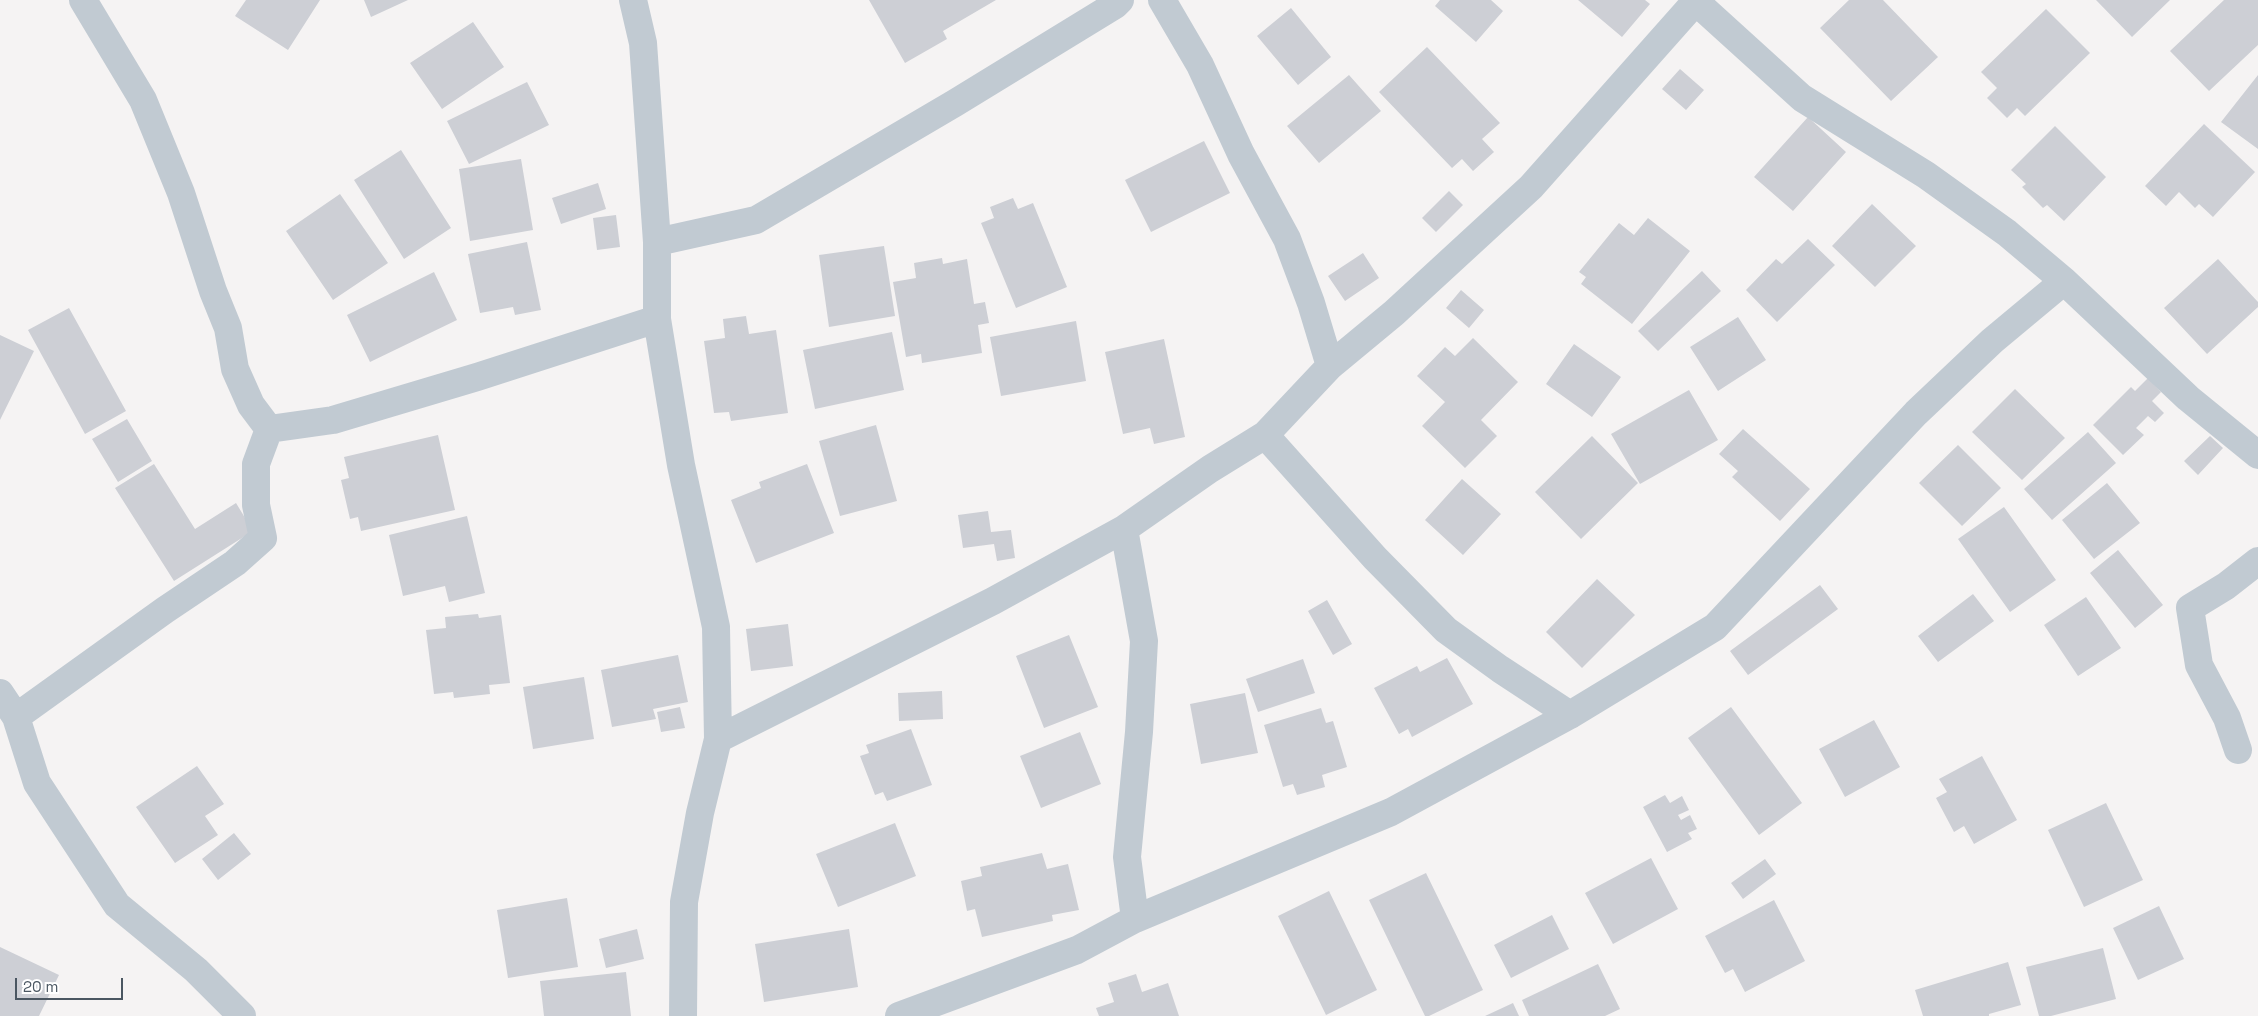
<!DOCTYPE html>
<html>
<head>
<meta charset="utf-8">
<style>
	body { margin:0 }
	#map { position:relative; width:2258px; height:1016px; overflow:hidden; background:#f5f3f3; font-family:"Space Grotesk",sans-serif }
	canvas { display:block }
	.scale { position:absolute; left:15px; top:978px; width:108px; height:22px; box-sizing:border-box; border:2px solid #4a5661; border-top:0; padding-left:6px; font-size:15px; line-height:18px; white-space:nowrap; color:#4a5661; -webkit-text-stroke:4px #fff; paint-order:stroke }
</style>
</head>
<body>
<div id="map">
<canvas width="2258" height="1016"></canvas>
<div class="scale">20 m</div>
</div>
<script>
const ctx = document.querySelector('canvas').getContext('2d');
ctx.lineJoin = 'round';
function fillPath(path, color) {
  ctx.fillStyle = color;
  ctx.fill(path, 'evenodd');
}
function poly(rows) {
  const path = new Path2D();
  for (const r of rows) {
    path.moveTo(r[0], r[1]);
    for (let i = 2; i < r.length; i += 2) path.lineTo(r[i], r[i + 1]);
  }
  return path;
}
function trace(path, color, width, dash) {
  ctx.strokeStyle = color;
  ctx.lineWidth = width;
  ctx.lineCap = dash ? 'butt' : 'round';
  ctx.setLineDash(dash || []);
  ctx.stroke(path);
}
const building = poly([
	[246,0,320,0,288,50,235,16],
	[364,0,408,0,371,17],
	[869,0,996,0,943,31,947,39,905,63],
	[1440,0,1491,0,1503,11,1476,42,1435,6],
	[1578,0,1645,0,1650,4,1622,37],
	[1849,0,1883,0,1938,57,1891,101,1820,28],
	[2096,0,2170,0,2132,37],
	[2224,0,2258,0,2258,45,2209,91,2170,51],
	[1291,8,1331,57,1298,85,1257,36],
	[2046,9,2090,53,2025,116,2017,108,2007,118,1987,98,1997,88,1981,72],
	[473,22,504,67,442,109,410,63],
	[1427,47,1500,123,1482,139,1494,152,1473,171,1462,159,1452,168,1379,92],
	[1680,69,1704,90,1686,110,1662,89],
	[1349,75,1381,111,1319,163,1287,126],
	[2258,75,2258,149,2221,122],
	[527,82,549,125,469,164,447,121],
	[1808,117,1846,152,1793,211,1754,177],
	[2204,124,2255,172,2213,217,2199,204,2195,208,2179,192,2166,206,2145,186],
	[2055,126,2106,177,2064,221,2047,205,2043,208,2022,187,2026,184,2011,170],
	[1204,141,1230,193,1151,232,1125,180],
	[401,150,451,228,404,259,354,180],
	[521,159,533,230,470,241,459,169],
	[598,183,606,209,561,224,552,198],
	[1449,191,1463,205,1436,232,1422,218],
	[340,194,388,263,333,300,286,231],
	[1013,198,1018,209,1033,203,1067,287,1016,308,981,223,994,218,990,207],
	[1872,204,1916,246,1875,287,1832,246],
	[616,215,620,247,597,250,593,218],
	[1648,218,1690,251,1632,324,1581,284,1586,277,1579,272,1619,223,1634,235],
	[1808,239,1835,265,1777,322,1746,290,1776,259,1782,264],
	[527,242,541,310,515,315,513,307,480,313,468,254],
	[884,246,895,316,829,327,819,255],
	[1363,253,1379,278,1345,301,1328,276],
	[942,258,943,264,967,259,974,304,985,302,989,323,978,325,982,353,922,363,921,354,906,357,893,282,916,278,914,263],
	[2218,259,2258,302,2258,307,2207,354,2164,308],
	[1702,271,1721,291,1658,351,1638,331],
	[434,272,457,320,370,362,347,315],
	[1461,290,1484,310,1469,328,1446,308],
	[69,308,126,411,85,434,28,330],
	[746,316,749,334,776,330,788,413,731,421,729,412,714,413,704,341,725,338,723,319],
	[1738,317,1766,360,1718,391,1690,347],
	[1076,321,1086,381,1001,396,990,337],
	[892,332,904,390,815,409,803,350],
	[0,335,34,351,0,420],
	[1473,338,1518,382,1481,420,1497,436,1465,468,1422,426,1445,402,1417,376,1445,347,1455,356],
	[1164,339,1185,437,1154,444,1150,428,1123,434,1105,352],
	[1574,344,1621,377,1592,417,1546,384],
	[2148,378,2161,392,2152,401,2164,413,2155,422,2148,416,2136,428,2144,435,2123,455,2093,425,2131,387,2135,391],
	[2015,389,2065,438,2022,480,1972,432],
	[1689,390,1718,440,1640,484,1611,434],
	[127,419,152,461,118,482,92,439],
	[876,425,897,501,840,516,819,441],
	[1743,429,1810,489,1780,521,1732,477,1738,471,1719,454],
	[2088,432,2116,463,2052,520,2024,489],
	[438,435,455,510,361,531,358,517,350,519,341,480,349,478,344,457],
	[1592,436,1638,483,1581,539,1535,492],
	[2210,436,2223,448,2198,475,2184,461],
	[1958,445,2001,488,1962,526,1919,483],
	[154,464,195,529,236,503,253,531,174,581,115,488],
	[807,464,834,533,756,563,731,500,761,488,759,482],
	[1462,479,1501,514,1463,555,1425,520],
	[2107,483,2140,523,2094,559,2062,520],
	[2004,507,2056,580,2010,612,1958,539],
	[988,511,991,532,1011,530,1015,558,997,561,994,544,963,548,958,515],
	[467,516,485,593,449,602,445,586,403,596,389,535],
	[2118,550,2163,605,2135,628,2090,573],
	[1597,579,1635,615,1582,668,1546,632],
	[1820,585,1838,609,1748,675,1730,651],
	[1973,594,1994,621,1938,662,1918,636],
	[2086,597,2121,648,2078,676,2044,625],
	[1327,600,1352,644,1333,655,1308,611],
	[478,614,479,618,501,615,510,683,489,685,490,694,454,698,453,692,434,694,426,630,446,628,445,617],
	[788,624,793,666,751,671,746,629],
	[1069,635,1098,707,1044,728,1016,656],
	[678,655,688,702,653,709,656,719,612,727,601,670],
	[1447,658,1473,704,1412,737,1408,729,1399,734,1374,688,1417,666,1420,672],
	[1303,659,1315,693,1258,712,1246,679],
	[584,677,594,739,533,749,523,687],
	[942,691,943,719,899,721,898,693],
	[1245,693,1258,753,1201,764,1190,704],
	[680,707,685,728,661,732,657,712],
	[1731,707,1802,803,1759,835,1688,738],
	[1321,708,1326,723,1333,721,1347,767,1322,775,1325,787,1297,795,1293,784,1283,787,1264,725],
	[1874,720,1900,767,1845,797,1819,749],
	[911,729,932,785,887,801,883,792,875,795,860,756,869,753,866,745],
	[1080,732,1101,784,1041,808,1020,756],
	[1982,756,2017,820,1974,844,1964,826,1954,832,1936,798,1947,792,1939,779],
	[197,766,224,804,205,816,218,835,175,863,136,807],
	[1665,795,1670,803,1682,796,1689,810,1678,815,1681,820,1690,815,1697,829,1688,833,1692,839,1667,852,1643,807],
	[2106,803,2143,880,2084,907,2048,830],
	[895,823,916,876,838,907,816,854],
	[234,833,251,854,218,880,202,859],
	[1042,853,1047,869,1068,864,1079,910,1052,915,1053,921,982,937,975,909,967,911,961,881,982,876,980,867],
	[1651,858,1678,909,1613,944,1585,893],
	[1765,859,1776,874,1743,899,1731,883],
	[1426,873,1483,990,1429,1016,1425,1016,1369,900],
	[1329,891,1377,990,1326,1015,1278,916],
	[567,898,578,967,508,978,497,910],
	[1774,900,1805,961,1745,992,1733,969,1725,973,1705,936],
	[2159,906,2184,959,2138,980,2113,928],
	[1552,915,1569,949,1511,978,1494,945],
	[637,929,644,959,606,968,599,939],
	[849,929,858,987,764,1002,755,944],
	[0,947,59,975,39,1016,0,1016],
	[2103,948,2116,999,2051,1016,2039,1016,2026,967],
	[2008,962,2021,1005,1989,1014,1989,1016,1923,1016,1915,990],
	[1598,964,1620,1009,1605,1016,1529,1016,1522,1000],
	[626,972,631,1016,544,1016,540,981],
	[1136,974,1142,992,1168,983,1179,1016,1099,1016,1096,1008,1114,1002,1108,983],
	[1513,1003,1519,1016,1485,1016]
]);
const minor = poly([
	[83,0,143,100,181,193,213,291,228,328,235,369,251,405,269,429,333,420,477,377,657,319],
	[633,0,643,43,657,242,657,319,681,465,716,627,718,739,700,813,684,902,683,1016],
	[1162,0,1200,65,1241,154,1287,239,1311,303,1330,366],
	[1695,1,1802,98,1926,175,2007,233,2064,281,2188,398,2258,455],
	[657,242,756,220,955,103,1115,5,1120,0],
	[1265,435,1375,558,1446,630,1500,669,1570,715],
	[1124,529,1144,641,1139,732,1127,857,1135,919],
	[0,693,16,717,37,783,117,905,196,970,242,1016],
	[16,717,165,610,235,563,263,538,256,505,256,464,269,429],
	[718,739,993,601,1124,529,1210,469,1265,435,1330,366,1394,313,1531,187,1697,0],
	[2238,750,2227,718,2199,665,2190,608,2226,586,2258,561],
	[899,1016,1077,950,1135,919,1391,812,1570,715,1715,627,1916,413,1992,341,2064,281]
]);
fillPath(building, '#cdcfd5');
trace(minor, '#c1cad2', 28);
</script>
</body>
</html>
